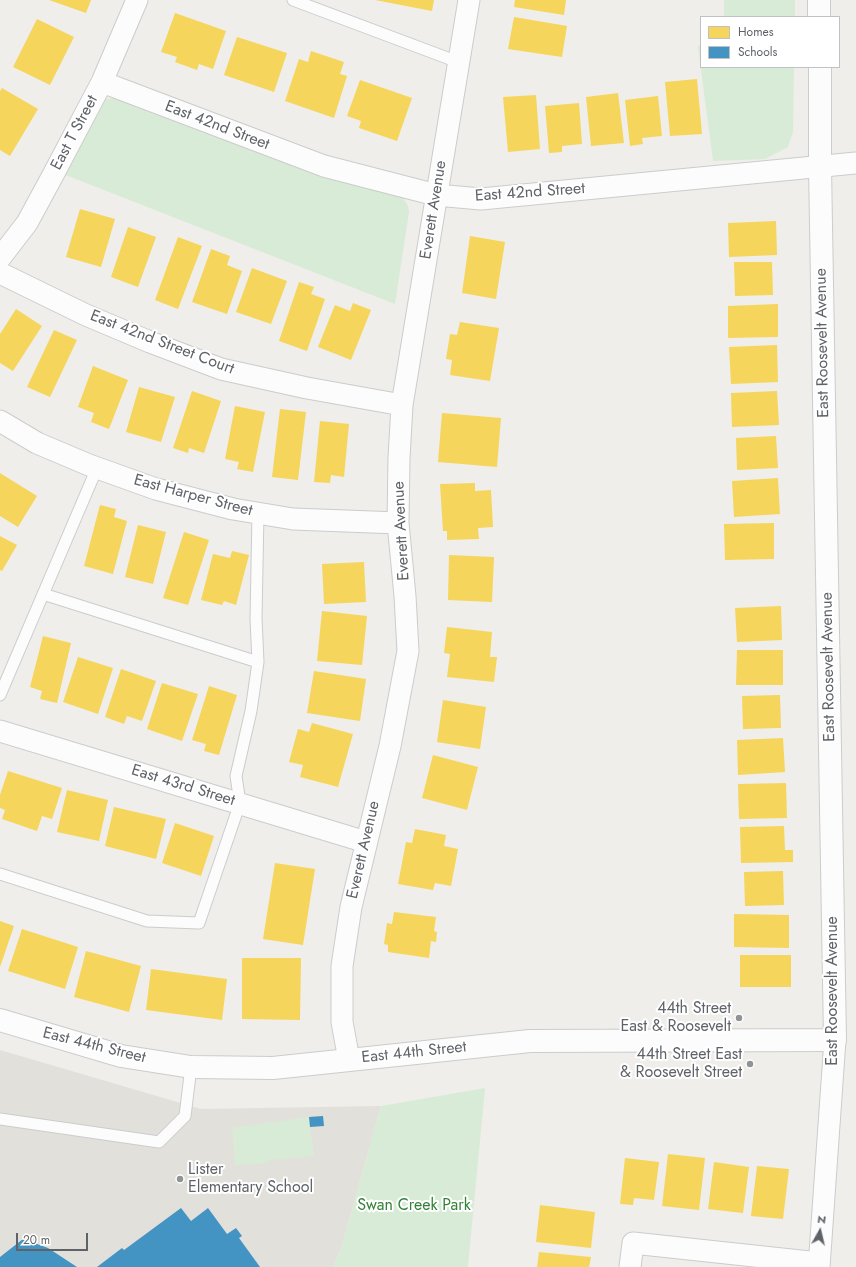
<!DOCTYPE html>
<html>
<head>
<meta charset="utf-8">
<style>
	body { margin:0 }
	#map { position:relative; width:856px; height:1267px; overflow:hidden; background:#efeeea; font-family:Jost,sans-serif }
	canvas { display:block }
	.legend { position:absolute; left:700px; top:16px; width:140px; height:52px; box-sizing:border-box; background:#fff; border:1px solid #bfc1c3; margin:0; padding:5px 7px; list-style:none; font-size:12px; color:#5f6368 }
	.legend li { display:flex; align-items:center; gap:8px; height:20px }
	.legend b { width:20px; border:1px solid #bfc1c3 }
	.north { position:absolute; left:800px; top:1211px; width:40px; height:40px; -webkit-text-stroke:3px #fff; paint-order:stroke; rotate:8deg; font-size:11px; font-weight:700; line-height:16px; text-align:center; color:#5f6368 }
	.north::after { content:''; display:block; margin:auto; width:14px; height:18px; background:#5f6368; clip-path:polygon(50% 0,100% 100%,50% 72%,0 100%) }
	.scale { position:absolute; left:16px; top:1233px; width:72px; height:18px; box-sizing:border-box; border:2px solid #5f6368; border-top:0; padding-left:5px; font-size:12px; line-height:14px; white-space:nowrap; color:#5f6368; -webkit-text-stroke:3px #fff; paint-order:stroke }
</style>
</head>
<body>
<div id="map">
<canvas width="856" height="1267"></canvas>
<ul class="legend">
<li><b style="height:11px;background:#f6d55c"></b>Homes</li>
<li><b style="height:11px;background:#4393c3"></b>Schools</li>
</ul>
<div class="north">N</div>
<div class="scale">20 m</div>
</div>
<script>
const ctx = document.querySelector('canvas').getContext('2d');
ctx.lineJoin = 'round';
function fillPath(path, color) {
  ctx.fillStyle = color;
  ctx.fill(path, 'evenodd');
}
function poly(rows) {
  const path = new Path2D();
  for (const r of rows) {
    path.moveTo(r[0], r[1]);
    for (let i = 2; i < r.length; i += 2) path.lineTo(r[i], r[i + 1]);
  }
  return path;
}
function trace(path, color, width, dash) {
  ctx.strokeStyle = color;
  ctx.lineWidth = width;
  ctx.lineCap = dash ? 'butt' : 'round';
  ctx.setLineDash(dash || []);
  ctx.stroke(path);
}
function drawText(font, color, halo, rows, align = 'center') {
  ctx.font = font + ' Jost,sans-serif';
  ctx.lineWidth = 4;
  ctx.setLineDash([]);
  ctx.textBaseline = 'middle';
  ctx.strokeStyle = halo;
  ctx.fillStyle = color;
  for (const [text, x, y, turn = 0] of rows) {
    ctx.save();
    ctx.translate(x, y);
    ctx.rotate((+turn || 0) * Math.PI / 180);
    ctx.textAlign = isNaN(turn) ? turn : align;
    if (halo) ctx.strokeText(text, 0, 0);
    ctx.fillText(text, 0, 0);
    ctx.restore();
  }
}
const education = poly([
	[0,1050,201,1109,381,1106,341,1249,333,1267,0,1267]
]);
const green = poly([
	[724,0,795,0,795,17,724,17],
	[701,44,701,67,794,67,793,132,788,147,765,159,713,161,698,47],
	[112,98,121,98,402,196,408,206,409,212,395,304,63,174,102,100],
	[485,1088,468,1267,333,1267,341,1249,381,1106],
	[309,1117,314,1156,268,1160,268,1163,235,1165,232,1128]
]);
const homes = poly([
	[49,0,91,0,86,13],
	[375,0,434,0,432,11],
	[515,0,566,0,564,15,514,7],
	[175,13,226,31,213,69,199,64,197,70,175,62,177,57,161,52],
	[514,17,567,26,562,57,508,49],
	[37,19,74,37,50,85,13,67],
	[237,37,287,53,274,92,224,75],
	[311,51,344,62,340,74,347,76,334,118,285,101,299,59,308,62],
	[697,79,702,134,670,136,665,82],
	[360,80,412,98,397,141,359,128,361,121,347,116],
	[2,88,38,109,10,156,0,150,0,91],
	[618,93,624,143,591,146,586,97],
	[536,95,540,149,508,152,503,97],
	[658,96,662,136,642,138,643,144,630,146,625,100],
	[579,103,582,144,562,146,562,152,549,153,545,106],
	[80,209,115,219,101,267,66,257],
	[776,221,777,255,729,257,728,223],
	[128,227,156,237,138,287,111,277],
	[470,236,505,242,496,299,462,293],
	[178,237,202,246,178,309,155,300],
	[211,249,230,256,227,265,242,271,227,314,192,302],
	[734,262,772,262,773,295,735,296],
	[252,268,287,281,271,324,236,312],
	[299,282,314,287,311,294,325,299,307,351,279,341],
	[353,303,371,310,351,360,318,347,335,305,350,311],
	[778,304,778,337,728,338,728,306],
	[16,309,42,326,13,371,0,363,0,334],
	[460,322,499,328,490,381,450,375,452,360,446,359,450,334,457,335],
	[54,330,77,340,50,397,27,387],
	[777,345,778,382,731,384,729,347],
	[93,366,128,380,109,429,91,422,94,413,78,407],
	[139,387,175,397,161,442,126,432],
	[192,391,221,401,204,453,189,448,188,453,173,448],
	[777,391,779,425,732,427,731,393],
	[235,406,265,412,253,472,237,469,239,462,225,459],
	[280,409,306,412,298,480,272,477],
	[442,413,501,418,497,467,438,462],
	[320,421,349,424,344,477,331,475,330,483,314,482],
	[776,436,778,468,737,470,736,438],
	[0,473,37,496,18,527,0,516],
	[778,478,780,514,734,517,732,481],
	[475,483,475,491,491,490,493,527,478,528,479,539,447,540,447,531,443,531,440,484],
	[100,505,116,509,114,517,127,521,113,574,84,566],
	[774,523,774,559,725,560,724,524],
	[138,525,166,532,153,584,125,577],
	[184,532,209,540,188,605,163,598],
	[0,536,17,545,2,571,0,570],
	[232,551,249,555,236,605,224,601,222,605,201,600,213,554,230,558],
	[449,555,494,557,492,602,448,600],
	[364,562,366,602,324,604,322,564],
	[781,606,782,640,737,642,735,608],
	[322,611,367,616,362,665,317,661],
	[447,627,492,632,490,657,497,657,494,682,447,677,450,654,444,653],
	[43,636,71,643,57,703,40,699,42,691,30,687],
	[737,650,783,650,783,685,736,685],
	[78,657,113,668,98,714,63,702],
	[121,669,156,681,142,721,127,716,124,724,105,717],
	[314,671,366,679,360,721,307,713],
	[162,683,198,694,182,741,147,729],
	[209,686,237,695,219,755,204,751,206,744,192,740],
	[780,695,781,728,743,729,742,696],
	[443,700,486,707,480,749,437,742],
	[312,723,353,734,338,787,300,777,303,765,289,762,298,729,309,732],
	[783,738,785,772,738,775,737,740],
	[433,755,478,767,467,810,422,798],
	[8,771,62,788,52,819,42,816,37,831,2,819,5,810,0,808,0,795],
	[786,783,787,818,739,819,738,784],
	[67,790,108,800,99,841,57,832],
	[114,807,166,819,156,859,105,846],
	[175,823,214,836,201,876,162,863],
	[784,826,785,850,793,850,793,862,741,863,740,827],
	[415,829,446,835,444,846,458,849,451,886,435,883,433,890,398,884,406,842,412,843],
	[275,863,315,869,303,945,263,939],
	[783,871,784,905,745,906,744,872],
	[394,912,436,917,434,931,437,932,436,942,431,941,429,958,388,952,388,945,384,944,387,923,392,924],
	[734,914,789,915,789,948,734,947],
	[0,921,14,926,0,967],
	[22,929,78,947,65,989,8,971],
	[86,951,141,966,129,1012,74,997],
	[740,955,791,955,791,987,740,987],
	[242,958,301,958,300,1020,242,1019],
	[151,969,227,979,222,1020,146,1010],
	[668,1154,705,1158,699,1210,662,1206],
	[625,1158,659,1162,654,1200,634,1198,633,1205,620,1204],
	[714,1162,749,1167,743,1213,708,1209],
	[757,1166,789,1169,783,1219,751,1216],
	[540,1205,595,1212,591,1248,536,1242],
	[539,1252,591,1257,589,1267,537,1267]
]);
const schools = poly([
	[323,1116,324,1126,310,1127,309,1117],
	[181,1208,191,1221,208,1208,227,1234,236,1228,242,1236,239,1238,260,1267,97,1267,122,1248,124,1250],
	[23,1239,48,1248,77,1267,0,1267,0,1257]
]);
const service = poly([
	[293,0,458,62],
	[43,594,258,662],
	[0,695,97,468],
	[0,874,147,921,199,923,240,803,236,776,251,711,258,662,256,619,258,513],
	[0,1119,159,1142,185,1116,191,1067]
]);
const minor = poly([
	[102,82,324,166,436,195,481,199,856,163],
	[0,258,27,223,53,175,102,82,137,0],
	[0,273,86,315,150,342,221,369,307,388,402,405],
	[0,421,37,443,89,465,156,489,233,509,293,519,398,523],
	[0,731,366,842],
	[349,1060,342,1022,342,966,351,907,390,746,408,651,405,596,398,523,399,458,402,405,469,0],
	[630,1267,633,1243,819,1263],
	[819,1267,835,1040]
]);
const tertiary = poly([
	[819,0,819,17],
	[0,1020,121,1056,191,1067,273,1068,530,1041,835,1040,820,167,820,67]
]);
const markers = [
	[739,1018,4,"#919496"],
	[750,1064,4,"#919496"],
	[180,1179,4,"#919496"]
];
const streetNames = [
	["East 42nd Street",217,126,21],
	["East T Street",75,133,-62],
	["East 42nd Street",530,193,-4],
	["Everett Avenue",434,210,-81],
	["East 42nd Street Court",162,343,21],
	["East Roosevelt Avenue",823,343,-91],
	["East Harper Street",193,496,15],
	["Everett Avenue",402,531,-93],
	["East Roosevelt Avenue",829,667,-91],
	["East 43rd Street",183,786,17],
	["Everett Avenue",364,850,-77],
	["East Roosevelt Avenue",833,991,-90],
	["East 44th Street",94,1046,14],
	["East 44th Street",414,1053,-6]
];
const poiNames = [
	["44th Street",731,1009],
	["East & Roosevelt",731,1027],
	["44th Street East",742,1055],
	["& Roosevelt Street",742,1073],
	["Lister",188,1170,"left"],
	["Elementary School",188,1188,"left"]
];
const parkNames = [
	["Swan Creek Park",414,1206]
];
fillPath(education, '#e2e0da');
fillPath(green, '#d8ebd6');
fillPath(homes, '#f6d55c');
fillPath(schools, '#4393c3');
trace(service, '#cbcccc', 13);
trace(minor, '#cbcccc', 23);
trace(tertiary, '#cbcccc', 24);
trace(service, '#fdfcfc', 11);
trace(minor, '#fdfcfc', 21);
trace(tertiary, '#fdfcfc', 22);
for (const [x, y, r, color] of markers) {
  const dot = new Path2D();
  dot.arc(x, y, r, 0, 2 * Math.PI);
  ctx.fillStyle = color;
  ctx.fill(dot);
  trace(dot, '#fff', 1.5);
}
drawText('16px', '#5f6368', '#fff', streetNames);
drawText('16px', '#5f6368', '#fff', poiNames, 'right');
drawText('16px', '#348238', '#fff', parkNames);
</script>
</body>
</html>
